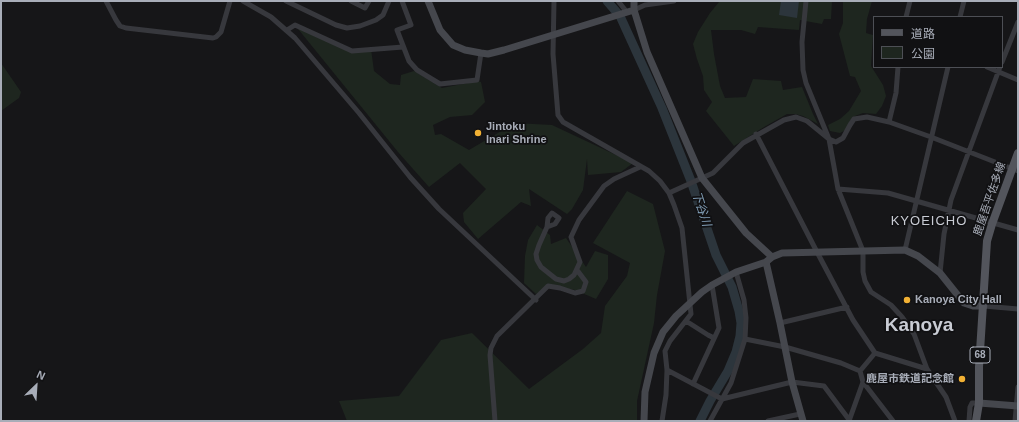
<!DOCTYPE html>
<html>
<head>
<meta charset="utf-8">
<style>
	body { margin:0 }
	#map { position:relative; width:1019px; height:422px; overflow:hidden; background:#161618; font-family:Helvetica,"Noto Sans JP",sans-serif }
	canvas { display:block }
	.frame { position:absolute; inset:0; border:2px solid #a8adb8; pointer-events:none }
	.legend { position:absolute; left:873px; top:16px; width:130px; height:52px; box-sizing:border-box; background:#111113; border:1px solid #4d4f55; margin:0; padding:5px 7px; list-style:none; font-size:12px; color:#a8adb8 }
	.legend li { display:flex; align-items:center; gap:8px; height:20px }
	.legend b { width:20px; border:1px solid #4d4f55 }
	.north { position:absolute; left:16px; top:366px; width:40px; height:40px; -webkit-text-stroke:3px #111113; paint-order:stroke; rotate:25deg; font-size:11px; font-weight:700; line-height:16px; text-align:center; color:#a8adb8 }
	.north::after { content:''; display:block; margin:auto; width:14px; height:18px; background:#a8adb8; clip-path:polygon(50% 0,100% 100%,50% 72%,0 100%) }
</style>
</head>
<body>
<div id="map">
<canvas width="1019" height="422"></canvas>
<div class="frame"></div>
<ul class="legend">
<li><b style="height:5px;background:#53555c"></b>道路</li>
<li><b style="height:11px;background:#1e261f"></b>公園</li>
</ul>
<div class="north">N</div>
</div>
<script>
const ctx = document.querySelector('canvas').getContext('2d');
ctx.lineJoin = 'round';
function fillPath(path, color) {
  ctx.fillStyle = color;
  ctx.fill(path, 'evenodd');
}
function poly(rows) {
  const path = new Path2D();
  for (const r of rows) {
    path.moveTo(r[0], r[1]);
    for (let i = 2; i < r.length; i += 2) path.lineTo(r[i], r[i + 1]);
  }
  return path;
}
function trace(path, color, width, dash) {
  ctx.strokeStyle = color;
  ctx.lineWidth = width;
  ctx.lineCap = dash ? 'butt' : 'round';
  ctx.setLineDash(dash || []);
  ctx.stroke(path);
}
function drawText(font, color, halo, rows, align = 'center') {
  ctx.font = font + ' Helvetica,"Noto Sans JP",sans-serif';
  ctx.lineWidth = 3.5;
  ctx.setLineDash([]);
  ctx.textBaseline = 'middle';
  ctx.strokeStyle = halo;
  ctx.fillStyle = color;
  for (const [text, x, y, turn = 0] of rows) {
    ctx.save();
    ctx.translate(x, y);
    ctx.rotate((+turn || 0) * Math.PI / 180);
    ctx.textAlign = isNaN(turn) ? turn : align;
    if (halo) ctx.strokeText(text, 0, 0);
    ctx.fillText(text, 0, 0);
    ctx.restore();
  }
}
const green = poly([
	[723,1,832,1,831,19,824,19,822,24,800,20,799,30,758,27,755,34,741,30,711,30,714,54,720,86,725,98,746,97,753,79,781,81,783,90,802,87,813,114,818,124,803,116,795,114,787,114,764,127,734,146,706,111,712,102,704,90,703,76,697,59,693,44,698,32,710,13,719,2],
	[843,1,872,1,867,19,866,33,873,35,871,66,883,85,886,96,882,106,876,114,863,113,855,116,850,121,846,130,840,133,830,131,828,125,840,119,849,111,861,91,855,77,850,76,839,34,843,23],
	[294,24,352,51,371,49,374,71,390,84,400,85,401,75,414,71,442,88,478,81,481,82,485,102,472,115,450,117,433,125,435,135,441,134,469,150,515,123,552,125,633,163,621,172,588,175,587,159,583,190,572,209,567,214,529,189,531,206,521,202,478,239,464,222,463,213,486,189,460,163,429,187,398,152],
	[1,63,21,92,19,98,1,111],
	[627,191,653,204,665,251,657,295,654,323,637,401,637,421,347,421,339,401,399,396,441,340,472,333,529,389,583,349,601,333,605,306,627,276,630,263,593,243],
	[537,225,550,235,551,244,566,238,586,267,595,251,608,255,608,279,596,299,575,290,548,286,536,294,524,283,525,256,528,240]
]);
const water = poly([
	[781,1,799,1,797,18,779,15]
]);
const river = poly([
	[607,1,620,16,662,108,691,181,716,255,732,287,739,311,741,323,740,336,736,352,728,371,710,401,700,421]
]);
const street = poly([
	[106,1,116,20,120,26,126,28,213,38,216,37,221,32,230,1],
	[243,1,271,17,295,38,359,113,410,177,439,209,536,300],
	[286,1,336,25,347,28,360,26,376,20,383,15,389,1],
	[351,1,365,8,369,1],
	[402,1,411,25,397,30,409,61,417,70,440,84,477,80,481,53],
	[554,1,553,54,558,115,563,122,649,171,660,181,669,193,674,205,682,228,691,314,670,341,665,351,667,370,666,395,662,421],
	[618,1,626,11],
	[806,1,802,42,803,70,806,83,829,139,838,189,863,251,863,272,865,281,871,292,891,305,902,317,914,334,927,369,946,397,955,421],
	[634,10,645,5,674,1],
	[906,17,910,1],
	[960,17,964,1],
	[287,30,295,25,352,51,403,47],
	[1002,62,1018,22],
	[987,67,1018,80],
	[889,122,896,93,898,67],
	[756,134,817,252,853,320,875,353,927,369],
	[838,189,888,193,1018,230],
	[669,193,713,173,743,143,784,120,796,117,807,121,829,139,836,142,843,138,850,125,854,119,867,117,889,122,931,137,1018,171],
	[547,227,548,218,552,213,559,218,555,224,547,227,539,245,536,254,537,260,541,267,556,279,564,281,569,279,574,275,580,262,571,237,579,220,604,186,614,179,640,167],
	[905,250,948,67],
	[940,273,944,234,951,200,1000,67],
	[984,306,1018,309],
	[686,321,708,335,714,338],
	[780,323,847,307],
	[745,339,785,347,841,363,860,371,863,382,893,421],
	[667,370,722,399,792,382,824,386,850,421],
	[860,371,875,353],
	[693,384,719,328,712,285],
	[495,421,490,355,491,348,497,336,548,286,560,288,575,293,583,291,586,282,577,270],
	[710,421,731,383,745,339,746,318,744,300,736,272],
	[768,421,800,414],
	[849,421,863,382],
	[969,421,970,407,972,403,979,403],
	[1015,421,1018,387]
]);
const secondary = poly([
	[428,1,440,30,453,45,465,50,481,53,488,54,504,50,634,10],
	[634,1,634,10,647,52,702,178,746,233,772,257],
	[766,262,780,323,792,382,803,421],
	[979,403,1018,406],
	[644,421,645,392,654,353,663,332,676,316,702,292,712,285,736,272,766,262,772,257,782,253,905,250,918,256,940,273,964,303,973,306,984,306]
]);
const primary = poly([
	[976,421,979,403,979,367,987,241,992,224,1018,153]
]);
const markers = [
	[478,133,4,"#f2b134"],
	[907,300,4,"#f2b134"],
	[962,379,4,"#f2b134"]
];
const shields = [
	[980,355,20]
];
const shieldNames = [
	["68",980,355]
];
const poiNames = [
	["Jintoku",486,127],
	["Inari Shrine",486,140],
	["Kanoya City Hall",915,300],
	["鹿屋市鉄道記念館",954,379,"right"]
];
const streetNames = [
	["鹿屋吾平佐多線",990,199,-71]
];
const waterNames = [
	["下谷川",701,209,72]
];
const quarterNames = [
	["KYOEICHO",929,221]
];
const townNames = [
	["Kanoya",919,326]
];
fillPath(green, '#1e261f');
fillPath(water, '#2c353c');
trace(river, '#2c353c', 9);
trace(street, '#37383d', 5);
trace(secondary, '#45474d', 7);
trace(primary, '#53555c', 8);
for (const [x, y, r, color] of markers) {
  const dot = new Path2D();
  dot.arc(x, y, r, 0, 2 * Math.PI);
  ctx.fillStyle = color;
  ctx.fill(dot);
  trace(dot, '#111113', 1.5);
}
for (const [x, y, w] of shields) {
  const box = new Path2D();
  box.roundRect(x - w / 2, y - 8, w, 16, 3);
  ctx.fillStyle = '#111113';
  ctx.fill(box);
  trace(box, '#a8adb8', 1);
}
drawText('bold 10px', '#a8adb8', null, shieldNames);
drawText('bold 11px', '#a8adb8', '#111113', poiNames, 'left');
drawText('11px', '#a8adb8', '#111113', streetNames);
drawText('italic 12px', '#7f9bb3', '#111113', waterNames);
ctx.letterSpacing = '1px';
drawText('13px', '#c9ccd4', '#111113', quarterNames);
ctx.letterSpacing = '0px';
drawText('bold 19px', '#c9ccd4', '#111113', townNames);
</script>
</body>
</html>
